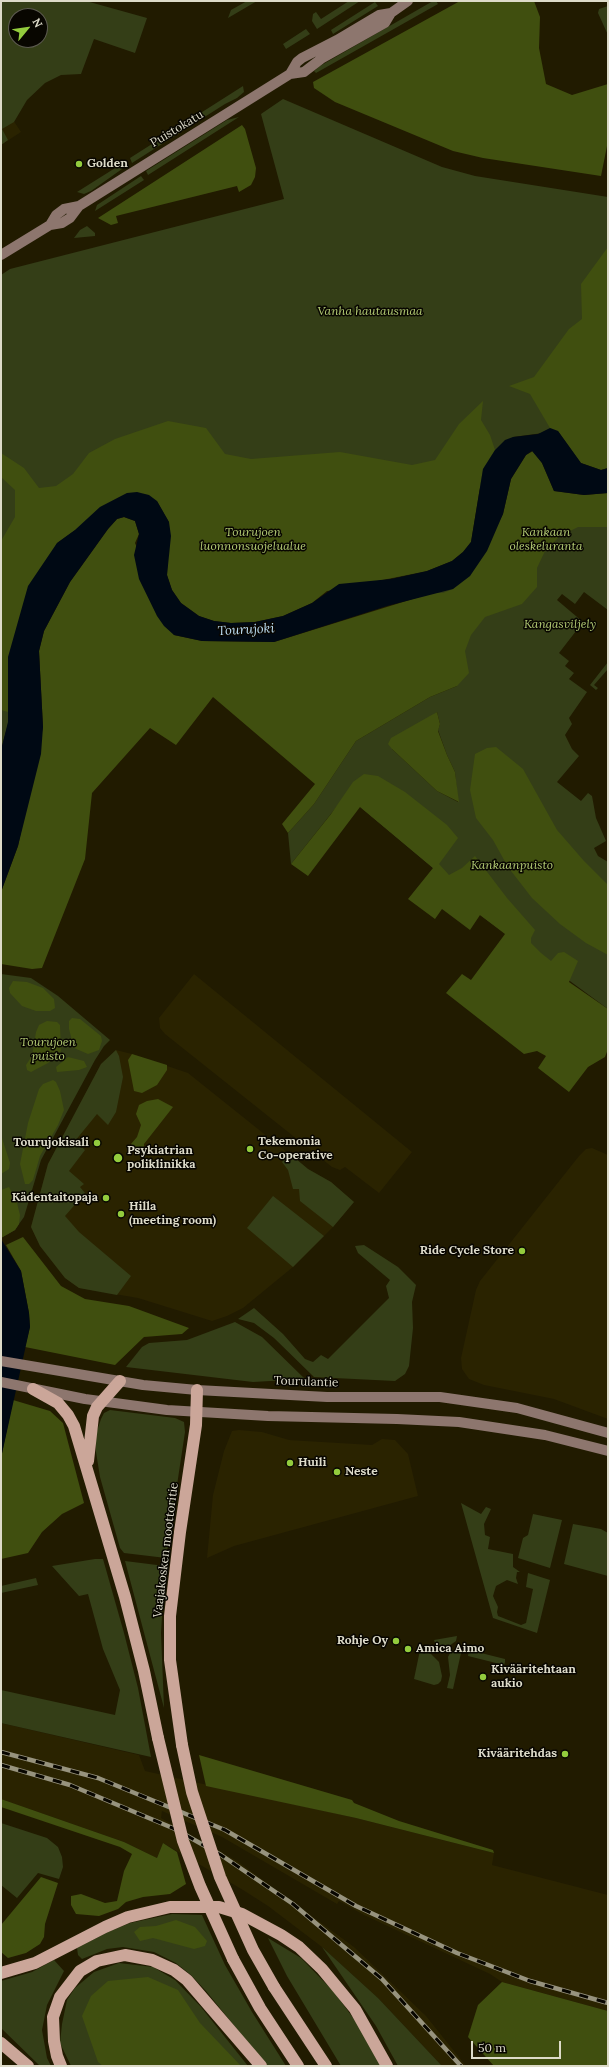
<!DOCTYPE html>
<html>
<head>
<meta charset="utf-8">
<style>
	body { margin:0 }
	#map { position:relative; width:609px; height:2067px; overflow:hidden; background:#211b00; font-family:Lora,serif }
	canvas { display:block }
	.frame { position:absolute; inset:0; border:2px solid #dddbc9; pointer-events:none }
	.north { position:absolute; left:8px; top:8px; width:40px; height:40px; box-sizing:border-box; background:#080600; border:1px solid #5d5b50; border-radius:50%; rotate:61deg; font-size:11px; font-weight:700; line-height:16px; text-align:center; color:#dddbc9 }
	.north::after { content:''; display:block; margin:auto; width:14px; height:18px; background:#93cc3d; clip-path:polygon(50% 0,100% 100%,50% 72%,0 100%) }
	.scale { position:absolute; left:471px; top:2041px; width:90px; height:18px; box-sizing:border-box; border:2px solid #dddbc9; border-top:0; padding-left:5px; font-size:12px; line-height:14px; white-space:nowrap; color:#dddbc9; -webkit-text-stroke:3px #080600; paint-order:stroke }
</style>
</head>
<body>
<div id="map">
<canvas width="609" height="2067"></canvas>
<div class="frame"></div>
<div class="north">N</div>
<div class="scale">50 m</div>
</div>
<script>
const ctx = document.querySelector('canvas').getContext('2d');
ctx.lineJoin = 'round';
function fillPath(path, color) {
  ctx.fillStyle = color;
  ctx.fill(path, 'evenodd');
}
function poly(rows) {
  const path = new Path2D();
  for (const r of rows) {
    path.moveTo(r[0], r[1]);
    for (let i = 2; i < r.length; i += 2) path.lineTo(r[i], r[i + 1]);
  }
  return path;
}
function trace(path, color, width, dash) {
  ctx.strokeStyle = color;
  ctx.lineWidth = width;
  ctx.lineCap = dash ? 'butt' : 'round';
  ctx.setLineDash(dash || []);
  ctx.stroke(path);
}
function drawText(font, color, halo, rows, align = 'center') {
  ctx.font = font + ' Lora,serif';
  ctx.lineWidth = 3;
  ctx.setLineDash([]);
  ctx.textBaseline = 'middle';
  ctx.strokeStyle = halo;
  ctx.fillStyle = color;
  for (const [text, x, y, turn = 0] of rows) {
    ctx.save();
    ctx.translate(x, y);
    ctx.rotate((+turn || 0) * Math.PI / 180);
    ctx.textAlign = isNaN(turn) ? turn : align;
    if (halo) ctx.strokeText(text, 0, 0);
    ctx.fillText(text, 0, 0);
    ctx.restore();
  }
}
const built = poly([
	[1,102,21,132,1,145],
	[194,974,412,1152,379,1193,345,1167,340,1170,332,1167,165,1034,160,1028,159,1018],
	[116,1050,132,1054,188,1073,308,1169,331,1182,354,1202,333,1227,293,1267,243,1308,227,1316,212,1321,138,1298,79,1288,65,1278,40,1246,31,1227,48,1164,101,1064],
	[592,1148,608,1155,608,1419,554,1399,484,1385,469,1379,462,1369,461,1358,476,1290,480,1281,579,1156,586,1149],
	[239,1430,262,1432,289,1440,372,1445,382,1439,395,1440,408,1454,418,1496,234,1546,207,1558,213,1495,224,1451,232,1431],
	[1,1723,139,1755,145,1771,356,1818,494,1853,492,1865,608,1895,608,2011,502,1982,490,1974,364,1915,339,1901,337,1904,222,1837,162,1811,161,1818,237,1861,354,1947,426,2016,466,2066,442,2066,378,1998,322,1947,268,1906,243,1890,163,1843,157,1858,124,1842,1,1799]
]);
const green = poly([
	[1,1,86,1,147,18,135,53,94,39,81,74,61,75,45,83,27,100,14,122,2,129,8,140,1,145],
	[16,16,40,16,40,40,16,40],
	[247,1,257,1,228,18,231,10],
	[349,1,360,1,317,29,312,21,313,14,316,12,321,19],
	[433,1,436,1,438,4,316,73,314,71,320,66],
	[375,2,378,6,333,34,331,30],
	[608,6,608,35,598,13,599,9],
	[306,29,310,34,286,49,283,44],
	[243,86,244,92,237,98,225,104,132,163,130,158],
	[283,99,442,167,475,176,608,197,608,468,581,463,558,431,513,437,427,571,327,591,171,536,169,522,157,501,75,530,57,543,1,750,1,275,10,269,284,199,261,114],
	[239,117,148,175,146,171,227,120],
	[120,165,122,169,91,191,84,194,77,192],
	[141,176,144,180,95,211,97,205],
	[87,226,95,233,95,236,74,238,80,230],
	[608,493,608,610,584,592,575,604,562,594,557,600,583,622,559,653,569,661,565,666,574,673,569,679,587,692,569,718,572,724,565,735,572,749,579,756,557,782,581,801,588,793,592,796,596,818,606,841,594,848,598,856,608,862,608,1009,480,915,433,868,346,795,291,864,288,833,314,804,356,741,430,697,457,686,432,593],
	[437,712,440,724,438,730,447,755,455,772,458,802,437,791,392,749],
	[608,662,608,669,594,685,598,688,596,690,590,685],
	[1,974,31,978,58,996,110,1040,104,1046,95,1060,41,1160,24,1217,19,1224,15,1230,1,1238],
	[116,1050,119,1056,123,1077,116,1112,108,1125,97,1114,75,1141,85,1150,69,1171,84,1184,80,1187,85,1193,65,1216,79,1232,131,1276,117,1295,79,1288,65,1278,40,1246,31,1227,48,1164,101,1064],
	[289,1153,308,1169,331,1182,354,1202,333,1227,300,1201,299,1189,293,1189,288,1170,282,1162],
	[273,1196,324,1236,293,1267,247,1228],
	[364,1245,398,1267,416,1285,412,1302,413,1328,409,1366,405,1374,395,1381,314,1377,274,1338,254,1323,238,1319,254,1308,283,1334,305,1359,313,1362,321,1355,328,1359,389,1298,386,1286,390,1280,358,1253,355,1246],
	[235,1322,262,1337,305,1379,253,1382,126,1367,142,1347,149,1343,187,1340],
	[110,1410,175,1418,184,1422,185,1432,166,1558,124,1553,120,1548,100,1477,96,1452,96,1434,101,1419,104,1413],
	[461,1503,481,1514,486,1507,491,1509,484,1524,485,1535,490,1537,488,1549,513,1554,513,1567,520,1572,517,1572,516,1578,518,1584,507,1580,496,1586,493,1596,498,1607,497,1612,498,1616,521,1625,526,1623,533,1589,526,1587,528,1573,550,1580,537,1633,493,1618],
	[533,1514,562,1520,550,1568,518,1558,523,1538,528,1535],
	[573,1524,601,1529,608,1533,608,1576,564,1564],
	[95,1559,103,1559,124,1633,138,1688,151,1757,1,1723,1,1690,115,1715,120,1690,103,1649,88,1594,79,1596,52,1566],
	[125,1561,165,1566,161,1633,164,1708],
	[36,1578,38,1585,1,1593,1,1586],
	[457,1636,456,1641,449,1646,438,1645,435,1643,434,1640],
	[420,1650,431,1654,439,1662,442,1676,441,1681,438,1684,434,1685,414,1679],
	[456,1650,461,1653,453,1689,447,1688,450,1675,448,1657,450,1653],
	[469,1650,505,1659,505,1662,504,1665,468,1656],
	[1,1823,47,1838,58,1847,62,1857,63,1867,59,1879,38,1873,17,1898,1,1885],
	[172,1914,202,1915,225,1965,252,2012,286,2066,267,2066,206,1991,191,1975,176,1963,154,1952,123,1947,107,1949,82,1959,78,1955,77,1948,108,1932,130,1923],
	[268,1938,301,1958,334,1992,362,2030,381,2066,341,2066,287,1976],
	[322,1947,378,1998,442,2066,398,2066,376,2026],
	[54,1960,64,1971,47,2005,42,2030,47,2058,51,2066,40,2066,1,2028,1,1981,32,1972],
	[119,1963,153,1967,175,1980,201,2007,248,2066,71,2066,60,2043,62,2024,67,2000,75,1988,94,1972]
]);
const forest = poly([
	[460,1,534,1,540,17,539,48,546,84,572,95,608,84,608,141,601,176,483,158,453,151,335,102,314,88,313,82],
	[242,125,245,129,256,168,255,177,251,185,239,192,237,186,116,216,118,223,111,225,98,218],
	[608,247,608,468,601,470,581,463,558,431,550,428,530,394,509,386,534,377,569,329,582,319,581,284],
	[483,401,481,420,490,435,495,450,483,469,471,542,463,552,452,561,427,571,327,591,312,603,283,616,255,622,231,623,214,621,199,616,181,603,172,590,167,575,169,522,157,501,127,493,100,507,75,530,57,543,8,657,8,712,1,710,1,541,15,517,15,490,1,477,1,453,24,468,39,488,56,486,73,474,89,453,115,439,168,421,206,428,225,454,251,459,340,452,412,465,435,460,459,424],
	[533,451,542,463,554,491,584,495,608,493,608,527,578,527,560,536,545,551,537,568,537,587,529,596,522,604,485,617,471,635,465,651,469,673,457,686,430,697,356,741,314,804,288,833,282,824,315,784,213,697,176,745,150,728,92,793,85,859,42,968,32,969,1,964,1,892,18,846,43,727,39,651,44,631,70,582,108,529,117,519,124,517,135,521,139,534,135,543,174,635,202,641,274,642,432,593,443,593,453,589,470,576,503,514,511,479,526,455],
	[437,712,440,724,438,731,447,755,455,772,459,802,437,791,392,749,388,744,391,738],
	[496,747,523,769,557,830,584,861,608,885,608,955,586,943,560,924,532,898,508,867,493,840,476,818,470,790,475,754,487,748],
	[364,774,378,776,405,792,447,825,458,838,439,864,449,875,462,868,475,856,507,898,535,930,531,938,531,943,541,953,551,961,558,953,564,952,578,961,569,982,608,1009,608,1049,605,1057,588,1067,569,1092,538,1068,546,1056,537,1051,524,1054,446,993,462,974,471,980,505,934,480,915,470,930,442,909,435,919,408,899,433,868,360,807,308,876,291,864,331,814,353,782],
	[13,981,27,982,43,988,54,999,55,1008,50,1011,36,1011,22,1006,10,993,9,988],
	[72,1018,80,1019,101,1036,102,1041,99,1050,88,1054,74,1048,69,1029,69,1021],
	[47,1021,57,1022,60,1025,61,1051,48,1063,31,1072,27,1070,26,1065,32,1056,36,1032,39,1025],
	[132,1054,167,1065,167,1070,157,1085,142,1093,134,1091,128,1060],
	[68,1057,84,1061,87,1067,79,1070,57,1072,56,1067],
	[53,1080,56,1082,60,1091,64,1110,58,1125,40,1156,33,1180,29,1184,25,1184,20,1164,28,1123,39,1089,43,1084],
	[158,1099,173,1107,144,1144,144,1150,138,1156,131,1144,137,1137,141,1125,136,1114,139,1105,147,1101],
	[1,1135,10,1163,9,1169,1,1174],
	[9,1187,17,1203,20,1215,19,1224,15,1230,1,1238,1,1190],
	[23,1237,61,1286,85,1299,129,1306,189,1328,182,1334,144,1337,115,1365,25,1347,30,1327,29,1313,21,1271,6,1245],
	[13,1400,50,1411,63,1423,84,1503,62,1514,42,1532,28,1553,1,1559,1,1458],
	[199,1755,352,1800,354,1803,399,1821,493,1850,494,1853,356,1818,206,1786],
	[1,1799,124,1842,157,1858,163,1843,177,1852,186,1884,170,1894,143,1897,126,1902,118,1909,99,1916,76,1914,71,1905,71,1896,81,1894,105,1903,117,1901,124,1871,132,1854,120,1847,1,1807],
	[41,1877,58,1883,45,1924,44,1937,40,1944,26,1953,8,1958,1,1952,1,1925],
	[176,1920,195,1927,207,1941,205,1946,194,1949,153,1938,140,1941,134,1932,140,1927,156,1926],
	[148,1977,178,1990,200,2023,241,2066,103,2066,98,2062,82,2016,91,1996,108,1981],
	[502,1982,608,2011,608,2066,494,2066,468,2037,478,2005]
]);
const water = poly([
	[550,428,558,431,581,463,601,470,608,468,608,493,584,495,554,491,542,463,532,451,526,455,511,479,503,514,487,551,470,576,453,589,387,606,274,642,202,641,174,635,164,626,157,616,139,579,134,555,139,534,135,521,124,517,117,519,108,529,70,582,44,631,39,651,43,727,41,754,18,846,1,892,1,750,8,722,8,657,28,586,57,543,75,530,100,507,127,493,137,492,149,495,157,501,169,522,171,536,167,575,172,590,181,603,199,616,214,621,231,623,255,622,283,616,312,603,339,584,391,579,427,571,452,561,463,552,471,542,483,469,495,450,505,440,513,437,538,434],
	[1,1239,21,1271,29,1313,30,1327,1,1458]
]);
const secondary = poly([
	[290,74,297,62,302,58,337,40,379,15,391,13],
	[50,225,56,215,64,209,79,206,290,74,304,72,321,59,385,23,391,13,408,1],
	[1,255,50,225,62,223,70,218,79,206],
	[1,1361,143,1385,197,1390,327,1397,440,1397,517,1408,608,1433],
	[1,1382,85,1399,167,1410,268,1416,397,1419,459,1422,545,1435,608,1451]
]);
const highway = poly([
	[33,1389,58,1403,68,1415,74,1426,125,1597,144,1671,158,1738],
	[88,1461,93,1416,97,1407,120,1381],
	[182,1745,170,1660,170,1616,180,1532,196,1425,197,1390],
	[233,1959,260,2008,298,2066],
	[1,1973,35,1963,105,1927,128,1917,170,1907,219,1907,242,1914,281,1935,299,1947,322,1969,355,2009,387,2066],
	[274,1987,326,2066],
	[1,2043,28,2066],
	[61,2066,57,2056,54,2041,53,2017,60,1997,80,1971,97,1961,125,1955,152,1960,174,1970,187,1980,261,2066]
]);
const rail = poly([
	[1,1752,98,1778,225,1830,356,1906,457,1953,530,1981,608,2003],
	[1,1765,70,1785,175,1829,221,1855,293,1904,382,1979,461,2066]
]);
const highwayBridge = poly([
	[158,1738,183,1841,200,1886,233,1959],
	[182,1745,192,1792,220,1877,253,1950,274,1987]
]);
const markers = [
	[79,164,4,"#93cc3d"],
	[97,1143,4,"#93cc3d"],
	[250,1149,4,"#93cc3d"],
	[118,1158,5,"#93cc3d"],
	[106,1198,4,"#93cc3d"],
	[121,1214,4,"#93cc3d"],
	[522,1251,4,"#93cc3d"],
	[290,1463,4,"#93cc3d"],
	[337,1472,4,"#93cc3d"],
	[396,1641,4,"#93cc3d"],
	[408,1649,4,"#93cc3d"],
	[483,1677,4,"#93cc3d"],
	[565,1754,4,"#93cc3d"]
];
const streetNames = [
	["Puistokatu",177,129,-31],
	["Tourulantie",306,1382,2],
	["Vaajakosken moottoritie",166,1550,-83]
];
const poiNames = [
	["Golden",87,164],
	["Tekemonia",258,1142],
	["Co-operative",258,1156],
	["Tourujokisali",89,1143,"right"],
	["Psykiatrian",127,1151],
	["poliklinikka",127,1165],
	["Kädentaitopaja",98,1198,"right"],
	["Hilla",129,1207],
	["(meeting room)",129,1221],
	["Ride Cycle Store",514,1251,"right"],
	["Huili",298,1463],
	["Neste",345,1472],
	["Rohje Oy",388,1641,"right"],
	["Amica Aimo",416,1649],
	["Kivääritehtaan",491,1670],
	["aukio",491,1684],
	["Kivääritehdas",557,1754,"right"]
];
const parkNames = [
	["Vanha hautausmaa",370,312],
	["Tourujoen",253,533],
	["luonnonsuojelualue",253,547],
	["Kankaan",546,533],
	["oleskeluranta",546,547],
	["Kangasviljely",560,625],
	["Kankaanpuisto",512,866],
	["Tourujoen",48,1043],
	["puisto",48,1057]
];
const waterNames = [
	["Tourujoki",246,630,-3]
];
fillPath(built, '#2a2300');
fillPath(green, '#343e17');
fillPath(forest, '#404f0f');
fillPath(water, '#000914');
trace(secondary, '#8d766e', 10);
trace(highway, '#cba699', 12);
trace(rail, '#97937e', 4.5);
trace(rail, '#080600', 3, [9]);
trace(highwayBridge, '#cba699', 12);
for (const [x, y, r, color] of markers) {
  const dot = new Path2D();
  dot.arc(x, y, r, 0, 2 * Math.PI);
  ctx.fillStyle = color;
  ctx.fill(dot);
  trace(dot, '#080600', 1.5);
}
drawText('12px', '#dddbc9', '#080600', streetNames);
drawText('bold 12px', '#dddbc9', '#080600', poiNames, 'left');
drawText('italic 12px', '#b3cb73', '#080600', parkNames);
drawText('italic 13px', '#bbdcf2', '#080600', waterNames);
</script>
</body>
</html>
